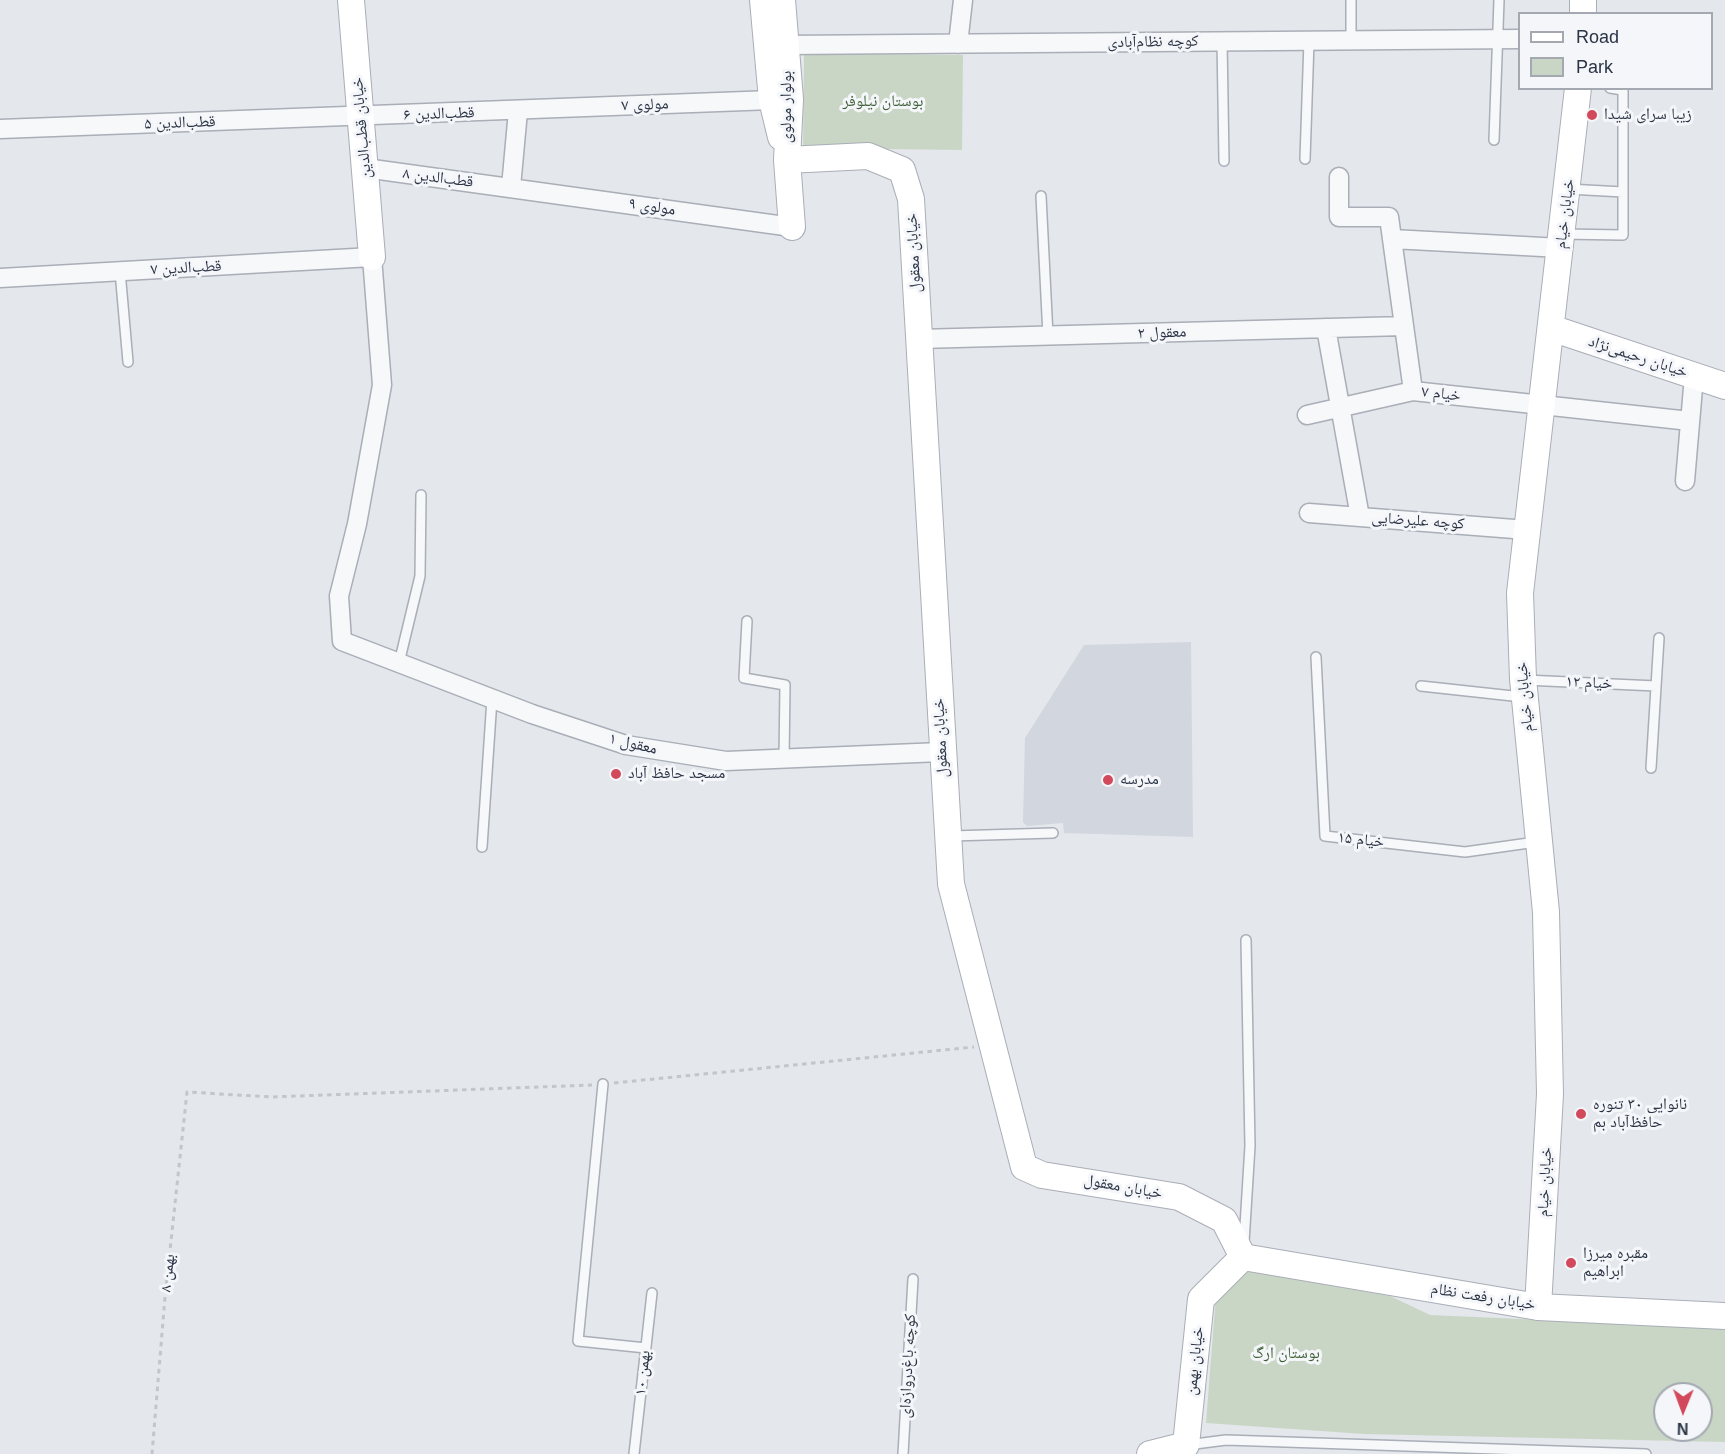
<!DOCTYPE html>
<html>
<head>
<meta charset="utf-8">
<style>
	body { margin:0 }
	#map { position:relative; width:1725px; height:1454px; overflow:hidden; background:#e4e7ec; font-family:Helvetica,sans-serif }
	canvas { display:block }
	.legend { position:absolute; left:1518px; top:12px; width:195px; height:78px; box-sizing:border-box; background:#f4f6f9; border:2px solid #a4a8b1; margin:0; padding:8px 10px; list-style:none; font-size:18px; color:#2b3445 }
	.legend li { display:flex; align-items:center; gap:12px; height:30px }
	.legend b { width:30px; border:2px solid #a4a8b1 }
	.north { position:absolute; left:1653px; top:1382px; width:60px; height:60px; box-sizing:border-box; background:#f4f6f9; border:2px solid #a4a8b1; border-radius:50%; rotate:181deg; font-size:16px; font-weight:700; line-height:24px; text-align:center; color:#2b3445 }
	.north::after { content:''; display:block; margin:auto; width:21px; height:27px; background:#d1495b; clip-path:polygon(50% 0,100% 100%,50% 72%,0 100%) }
</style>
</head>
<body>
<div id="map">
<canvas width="1725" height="1454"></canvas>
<ul class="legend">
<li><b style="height:8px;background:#fff"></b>Road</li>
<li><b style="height:16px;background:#c9d6c5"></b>Park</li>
</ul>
<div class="north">N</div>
</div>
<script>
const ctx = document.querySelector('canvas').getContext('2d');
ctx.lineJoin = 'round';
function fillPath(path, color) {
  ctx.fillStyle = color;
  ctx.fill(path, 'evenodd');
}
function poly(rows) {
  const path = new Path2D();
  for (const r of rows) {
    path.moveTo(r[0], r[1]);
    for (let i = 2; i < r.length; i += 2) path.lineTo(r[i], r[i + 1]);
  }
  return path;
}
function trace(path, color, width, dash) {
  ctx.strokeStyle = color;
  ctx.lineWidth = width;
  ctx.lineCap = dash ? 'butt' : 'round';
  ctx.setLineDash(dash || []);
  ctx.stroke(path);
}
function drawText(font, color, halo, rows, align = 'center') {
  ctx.font = font + ' Helvetica,"Noto Naskh Arabic",sans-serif';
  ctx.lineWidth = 6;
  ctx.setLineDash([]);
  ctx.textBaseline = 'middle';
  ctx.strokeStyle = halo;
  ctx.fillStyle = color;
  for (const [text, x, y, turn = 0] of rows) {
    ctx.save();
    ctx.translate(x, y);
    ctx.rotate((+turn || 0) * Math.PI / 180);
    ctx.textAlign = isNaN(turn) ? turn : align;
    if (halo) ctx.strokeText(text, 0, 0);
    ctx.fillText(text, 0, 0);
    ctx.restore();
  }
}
const built = poly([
	[1191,642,1193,837,1064,833,1063,823,1027,826,1023,822,1025,738,1084,645]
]);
const green = poly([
	[804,54,963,55,962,150,803,148],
	[1248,1271,1390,1296,1430,1315,1725,1328,1725,1442,1364,1434,1206,1423,1216,1295],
	[1665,1394,1701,1394,1701,1430,1665,1430]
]);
const path = poly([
	[614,1083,974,1047],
	[152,1454,165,1297,187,1092,272,1097,592,1085]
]);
const lane = poly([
	[1351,0,1351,40],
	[1222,41,1224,161],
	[1494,140,1499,0],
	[1305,159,1309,41],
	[1568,189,1623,192],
	[1041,196,1048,336],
	[1562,234,1623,235,1623,90,1610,88],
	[120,271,128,362],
	[747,621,744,678,785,685,784,759],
	[1316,657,1325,836,1465,852,1536,842],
	[399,663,420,576,421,495],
	[1525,680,1656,686],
	[1421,686,1522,697],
	[1651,768,1659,638],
	[951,836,1053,833],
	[482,847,492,699],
	[603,1084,578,1341,646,1348],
	[1244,1242,1250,1146,1246,940],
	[1187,1445,1226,1440,1646,1454],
	[634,1454,652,1293],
	[903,1454,913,1279]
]);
const street = poly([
	[958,44,963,0],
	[786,45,1520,39],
	[0,129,772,100],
	[365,168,792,227],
	[1339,177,1339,217,1389,217,1413,391],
	[511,187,518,111],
	[1392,239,1561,248],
	[0,278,372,257,382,385,357,524,339,596,342,641,532,714,626,745,726,761,941,752],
	[1326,328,1360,517],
	[919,339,1404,326],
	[1307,415,1413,391,1690,421],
	[1685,481,1694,376],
	[1309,513,1527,530]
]);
const secondary = poly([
	[351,0,372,257],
	[763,0,772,100,781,137],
	[782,0,790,99,787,160,792,227],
	[1583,14,1583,0],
	[787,160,868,156,902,170,911,199,951,884,1024,1167,1042,1175,1179,1197,1224,1220,1243,1257],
	[1551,328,1725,386],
	[1243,1257,1538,1307,1725,1316],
	[1538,1307,1550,1094,1546,912,1523,679,1520,593,1578,88],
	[1150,1454,1186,1445,1201,1299,1243,1257]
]);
const markers = [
	[1592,115,6,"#d1495b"],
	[616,774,6,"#d1495b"],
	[1108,780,6,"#d1495b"],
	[1581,1114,6,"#d1495b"],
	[1571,1263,6,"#d1495b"]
];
const streetNames = [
	["کوچه نظام‌آبادی",1153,42,-1],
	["مولوی ۷",645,105,-2],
	["بولوار مولوی",787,107,-90],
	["قطب‌الدین ۶",439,114,-2],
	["قطب‌الدین ۵",180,123,-2],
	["خیابان قطب‌الدین",362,128,-95],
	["قطب‌الدین ۸",438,178,7],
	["مولوی ۹",652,207,8],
	["خیابان خیام",1565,214,-83],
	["خیابان معقول",914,253,-93],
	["قطب‌الدین ۷",186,268,-3],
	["معقول ۲",1162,333,-2],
	["خیابان رحیمی‌نژاد",1638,357,18],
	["خیام ۷",1441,394,6],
	["کوچه علیرضایی",1418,521,4],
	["خیام ۱۲",1589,683,3],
	["خیابان خیام",1525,697,-95],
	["خیابان معقول",941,738,-93],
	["معقول ۱",633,744,13],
	["خیام ۱۵",1361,840,6],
	["خیابان خیام",1545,1182,-87],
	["خیابان معقول",1123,1187,10],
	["بهمن ۸",168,1273,-84],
	["خیابان رفعت نظام",1483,1297,9],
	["خیابان بهمن",1195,1361,-84],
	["کوچه باغ‌دروازه‌ای",908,1366,-87],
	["بهمن ۱۰",643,1373,-84]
];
const parkNames = [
	["بوستان نیلوفر",883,102],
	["بوستان ارگ",1286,1354]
];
const poiNames = [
	["زیبا سرای شیدا",1604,115],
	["مسجد حافظ آباد",628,774],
	["مدرسه",1120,780],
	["نانوایی ۳۰ تنوره",1593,1105],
	["حافظ‌آباد بم",1593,1123],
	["مقبره میرزا",1583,1254],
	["ابراهیم",1583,1272]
];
fillPath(built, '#d2d6de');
fillPath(green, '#c9d6c5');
trace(lane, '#a9aeb7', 12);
trace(street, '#a9aeb7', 21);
trace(secondary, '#a9aeb7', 28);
trace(path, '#c2c5cb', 3, [4.5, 4.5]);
trace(lane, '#f7f8fa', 9);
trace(street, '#f7f8fa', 18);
trace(secondary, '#fff', 26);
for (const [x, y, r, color] of markers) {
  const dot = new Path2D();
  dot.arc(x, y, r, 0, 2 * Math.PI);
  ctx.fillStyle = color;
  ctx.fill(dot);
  trace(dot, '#f4f6f9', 2);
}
drawText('16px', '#2b3445', '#f4f6f9', streetNames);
drawText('16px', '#3f6138', '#f4f6f9', parkNames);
drawText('16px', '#2b3445', '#f4f6f9', poiNames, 'left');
</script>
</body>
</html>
